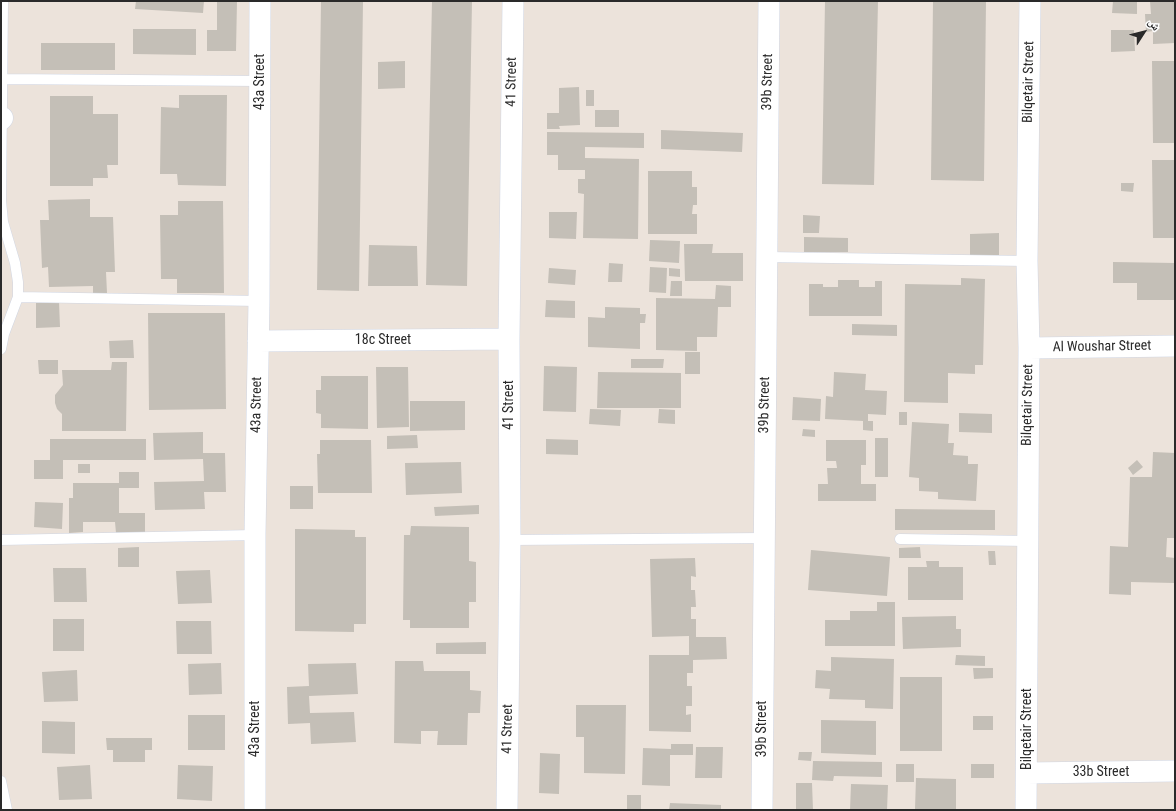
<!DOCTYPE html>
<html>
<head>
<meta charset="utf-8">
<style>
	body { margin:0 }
	#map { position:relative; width:1176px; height:811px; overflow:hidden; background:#ece3db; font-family:"Roboto Condensed","Noto Naskh Arabic",sans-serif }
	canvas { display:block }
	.frame { position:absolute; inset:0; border:2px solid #2a2a2a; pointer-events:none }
	.north { position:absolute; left:1124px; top:12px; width:40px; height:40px; -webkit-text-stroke:3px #fff; paint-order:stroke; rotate:54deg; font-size:11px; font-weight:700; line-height:16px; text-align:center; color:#2a2a2a }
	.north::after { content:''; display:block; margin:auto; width:14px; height:18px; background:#2a2a2a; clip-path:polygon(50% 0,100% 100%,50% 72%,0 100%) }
</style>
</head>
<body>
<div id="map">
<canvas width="1176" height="811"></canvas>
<div class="frame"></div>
<div class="north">ش</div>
</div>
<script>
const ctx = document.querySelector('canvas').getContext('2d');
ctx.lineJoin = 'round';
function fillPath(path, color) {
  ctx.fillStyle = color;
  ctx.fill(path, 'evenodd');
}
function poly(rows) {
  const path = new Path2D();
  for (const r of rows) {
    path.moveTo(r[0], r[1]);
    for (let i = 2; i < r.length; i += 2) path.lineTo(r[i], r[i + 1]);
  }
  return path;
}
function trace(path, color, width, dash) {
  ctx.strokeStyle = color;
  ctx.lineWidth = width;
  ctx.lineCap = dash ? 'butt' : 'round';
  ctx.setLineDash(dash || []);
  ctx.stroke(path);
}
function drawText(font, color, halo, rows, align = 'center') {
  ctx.font = font + ' "Roboto Condensed",sans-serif';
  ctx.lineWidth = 3;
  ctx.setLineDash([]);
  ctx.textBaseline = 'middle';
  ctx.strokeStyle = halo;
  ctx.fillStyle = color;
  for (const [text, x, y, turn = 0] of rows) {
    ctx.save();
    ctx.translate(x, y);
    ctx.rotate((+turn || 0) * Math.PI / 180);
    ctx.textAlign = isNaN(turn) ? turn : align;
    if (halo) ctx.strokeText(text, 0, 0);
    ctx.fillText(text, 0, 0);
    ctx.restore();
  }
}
const building = poly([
	[136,1,204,1,203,13,135,9],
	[217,1,237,1,236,51,207,51,207,30,217,30],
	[321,1,363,1,359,291,317,290],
	[432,1,472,1,467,286,426,285],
	[825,1,878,1,874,185,822,184],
	[933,1,986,1,984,181,931,180],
	[1113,1,1137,1,1137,14,1112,13],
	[1150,1,1175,1,1175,43,1153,44,1153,31,1146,32,1145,14,1151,14],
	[133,29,196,29,196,55,133,54],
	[1111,30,1134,30,1135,51,1111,52],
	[41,43,115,43,115,70,41,70],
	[405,61,405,88,378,89,378,62],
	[1152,61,1175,61,1175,143,1153,143],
	[579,87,580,125,559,126,560,129,547,129,547,113,559,113,559,88],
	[586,90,594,90,594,106,586,106],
	[179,95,227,95,226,186,178,185,177,174,160,174,161,107,179,108],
	[50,96,93,96,93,114,118,114,118,165,107,165,108,178,93,178,93,186,50,186],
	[595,110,619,110,619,127,595,127],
	[661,130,743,133,742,152,661,149],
	[547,132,644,133,644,148,585,147,585,158,639,159,638,239,583,238,584,194,578,193,578,179,585,179,585,170,558,170,558,155,547,155],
	[1152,160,1175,160,1175,238,1153,238],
	[648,171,692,171,692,187,697,187,697,205,693,205,692,214,697,214,697,234,648,234],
	[1121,183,1134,183,1133,192,1121,191],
	[90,199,90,217,113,217,115,272,106,272,107,293,93,293,93,286,49,287,48,267,42,268,40,220,49,220,48,200],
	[178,201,223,201,224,293,177,293,177,279,161,279,160,215,178,215],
	[549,212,577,212,576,239,549,238],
	[803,215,820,216,819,233,803,233],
	[999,233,999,255,970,255,970,234],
	[804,237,848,238,848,252,804,252],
	[650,240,680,241,679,263,649,261],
	[684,244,713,244,712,253,743,253,743,281,685,281],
	[369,245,417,246,418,286,368,286],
	[1113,262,1175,263,1175,300,1137,300,1137,283,1113,283],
	[609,263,623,264,622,282,608,282],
	[650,267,667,268,666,293,649,292],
	[549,268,576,270,575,285,548,283],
	[669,268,680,269,680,277,669,276],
	[961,278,985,279,983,365,975,365,975,374,948,373,948,403,904,402,905,284,961,285],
	[838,280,859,280,859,287,875,287,875,281,882,281,882,316,809,316,809,284,823,284,823,287,838,287],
	[671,281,682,281,682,296,670,296],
	[716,285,731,286,731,307,718,307,717,337,697,337,697,351,656,350,656,298,715,299],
	[546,300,575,301,575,318,545,317],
	[59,302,60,327,36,328,36,303],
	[605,307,640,308,640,314,646,314,645,323,640,323,640,349,588,347,588,317,605,318],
	[148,313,225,313,226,409,149,410],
	[852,324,897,325,897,336,852,335],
	[133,340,134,358,110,358,109,341],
	[685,352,700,352,700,374,685,374],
	[631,359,664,359,663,368,631,368],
	[38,360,58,360,58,374,39,374],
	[112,362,127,362,126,431,62,431,62,414,57,409,55,403,55,395,63,385,62,370,111,370],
	[544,366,577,367,576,412,543,411],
	[376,367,408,367,409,427,377,428],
	[598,372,681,373,681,408,597,408],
	[834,372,866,374,865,390,887,391,886,415,868,414,868,421,873,421,873,431,863,430,863,421,825,419,826,396,833,397],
	[321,376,368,376,368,429,321,428,321,414,316,413,316,390,321,390],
	[793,397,821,399,820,421,792,420],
	[410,401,465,401,465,430,410,431],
	[590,409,621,410,620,426,589,424],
	[659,409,675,410,675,424,658,423],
	[899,412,907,412,907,425,899,425],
	[959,413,992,414,992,433,959,432],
	[912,422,949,424,948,443,954,443,953,455,968,456,968,464,978,464,976,501,938,499,938,492,919,491,919,478,909,477],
	[803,429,815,430,815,437,802,436],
	[203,432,203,453,225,453,226,492,204,492,205,509,155,510,154,482,204,481,203,459,154,460,153,433],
	[417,435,418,448,387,449,387,436],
	[875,438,888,438,888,477,875,477],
	[50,439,146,439,146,460,63,460,63,479,34,479,34,460,50,460],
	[546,439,578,440,578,455,546,454],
	[320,440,371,440,372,493,318,493,317,454,320,454],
	[826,440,866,440,866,465,861,465,861,484,876,484,876,501,818,501,818,484,828,484,827,468,837,468,836,461,826,461],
	[1153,452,1175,453,1175,538,1167,538,1166,557,1175,558,1174,583,1131,582,1131,595,1109,594,1110,546,1128,547,1130,477,1152,477],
	[1137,460,1143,467,1133,475,1128,468],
	[461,462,462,493,406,495,405,463],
	[78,464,90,464,90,473,78,473],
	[119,472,139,472,139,488,119,488,119,513,145,513,145,533,116,533,115,522,83,522,83,532,69,533,69,498,73,498,73,483,119,483],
	[290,486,313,486,313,509,290,509],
	[35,502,63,503,62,529,34,527],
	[479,505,479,514,435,516,434,507],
	[895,509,995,510,995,530,895,530],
	[411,526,469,527,469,561,476,562,476,602,469,602,469,628,410,628,410,620,403,620,404,535,410,535],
	[295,529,355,530,355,537,366,537,366,624,354,624,354,632,295,631],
	[139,547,139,567,118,567,118,548],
	[920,547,921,558,899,558,899,548],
	[811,550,890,557,887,596,808,590],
	[988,551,995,551,996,565,989,565],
	[695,558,696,577,691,576,691,590,695,590,696,607,691,607,691,619,696,619,696,637,726,637,727,659,693,660,693,673,687,673,687,686,692,686,692,706,686,706,686,715,691,714,691,732,649,731,649,655,689,655,689,636,652,637,650,559],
	[926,561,939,561,939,567,963,567,963,600,908,600,908,567,927,567],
	[53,568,86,568,87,602,54,602],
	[210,570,212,603,178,604,176,571],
	[877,602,895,602,895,646,825,646,825,620,850,620,850,611,877,611],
	[956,616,956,629,961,629,961,647,903,649,902,617],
	[53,619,84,619,84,651,53,651],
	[176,621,211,621,212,654,177,654],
	[486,642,486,654,436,654,436,643],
	[956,655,985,656,985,666,955,665],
	[831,657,894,659,893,709,865,708,865,700,829,699,830,689,815,688,816,670,831,671],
	[395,661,423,661,424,671,470,671,470,690,481,691,480,713,468,713,467,745,437,745,438,731,421,731,421,744,394,743],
	[221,663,222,694,189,695,188,664],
	[356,663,358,694,309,696,310,713,354,712,356,742,311,744,310,723,288,724,287,687,309,686,308,664],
	[973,668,993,668,993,678,974,679],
	[77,670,78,701,44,702,42,672],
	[900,677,942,677,942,751,900,751],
	[576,705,626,705,625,774,584,773,584,737,576,737],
	[188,715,225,715,225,750,188,750],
	[973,716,993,716,993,730,973,730],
	[821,720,876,721,876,755,821,753],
	[42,721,75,722,75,754,42,753],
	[106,738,152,738,152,750,145,750,145,762,113,762,113,750,107,750],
	[671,744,693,744,693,755,670,755,670,786,642,785,643,748,671,749],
	[696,747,723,747,722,778,695,778],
	[799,752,812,752,811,761,798,760],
	[540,753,560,754,559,794,539,793],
	[813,761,882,762,882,777,834,776,833,781,812,780],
	[896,764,914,764,914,782,896,782],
	[971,764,994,764,994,778,971,778],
	[90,765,92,799,59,800,57,767],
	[178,765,213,766,212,801,177,799],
	[916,778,956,779,956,810,915,809],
	[796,783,812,783,813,810,796,810],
	[851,784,888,785,887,810,850,810],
	[627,795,641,795,641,810,627,810],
	[670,803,721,805,721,810,669,810]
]);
const service = poly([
	[2,79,260,81],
	[767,257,1027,261],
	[18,297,259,301],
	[1,349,4,334,18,297,18,282,15,263,3,222,1,201,3,1],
	[900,539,1027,541],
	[1,540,255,535],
	[510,540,764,538],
	[1,781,7,810]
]);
const minor = poly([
	[258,341,509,339],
	[1029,348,1175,346],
	[1027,773,1175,771],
	[255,810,255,535,259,301,260,1],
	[507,810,510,540,509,339,513,1],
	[762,810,769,1],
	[1026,810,1029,348,1027,261,1030,1]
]);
const secondary = poly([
	[1,119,2,118]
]);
const streetNames = [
	["43a Street",260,82,-90],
	["41 Street",512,82,-89],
	["39b Street",768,82,-89],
	["Bilqetair Street",1029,82,-89],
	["18c Street",383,340],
	["Al Woushar Street",1102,347,-1],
	["43a Street",257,405,-89],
	["41 Street",509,405,-90],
	["39b Street",765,405,-89],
	["Bilqetair Street",1028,405,-89],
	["43a Street",255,729,-90],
	["41 Street",508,729,-89],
	["39b Street",762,729,-90],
	["Bilqetair Street",1027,729,-90],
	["33b Street",1101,772]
];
fillPath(building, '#c4bfb7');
trace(service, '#d0d6e3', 11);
trace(minor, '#d0d6e3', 22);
trace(secondary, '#d0d6e3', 23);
trace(service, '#fff', 10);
trace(minor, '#fff', 21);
trace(secondary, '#fff', 22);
drawText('14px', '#2a2a2a', '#fff', streetNames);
</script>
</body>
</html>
